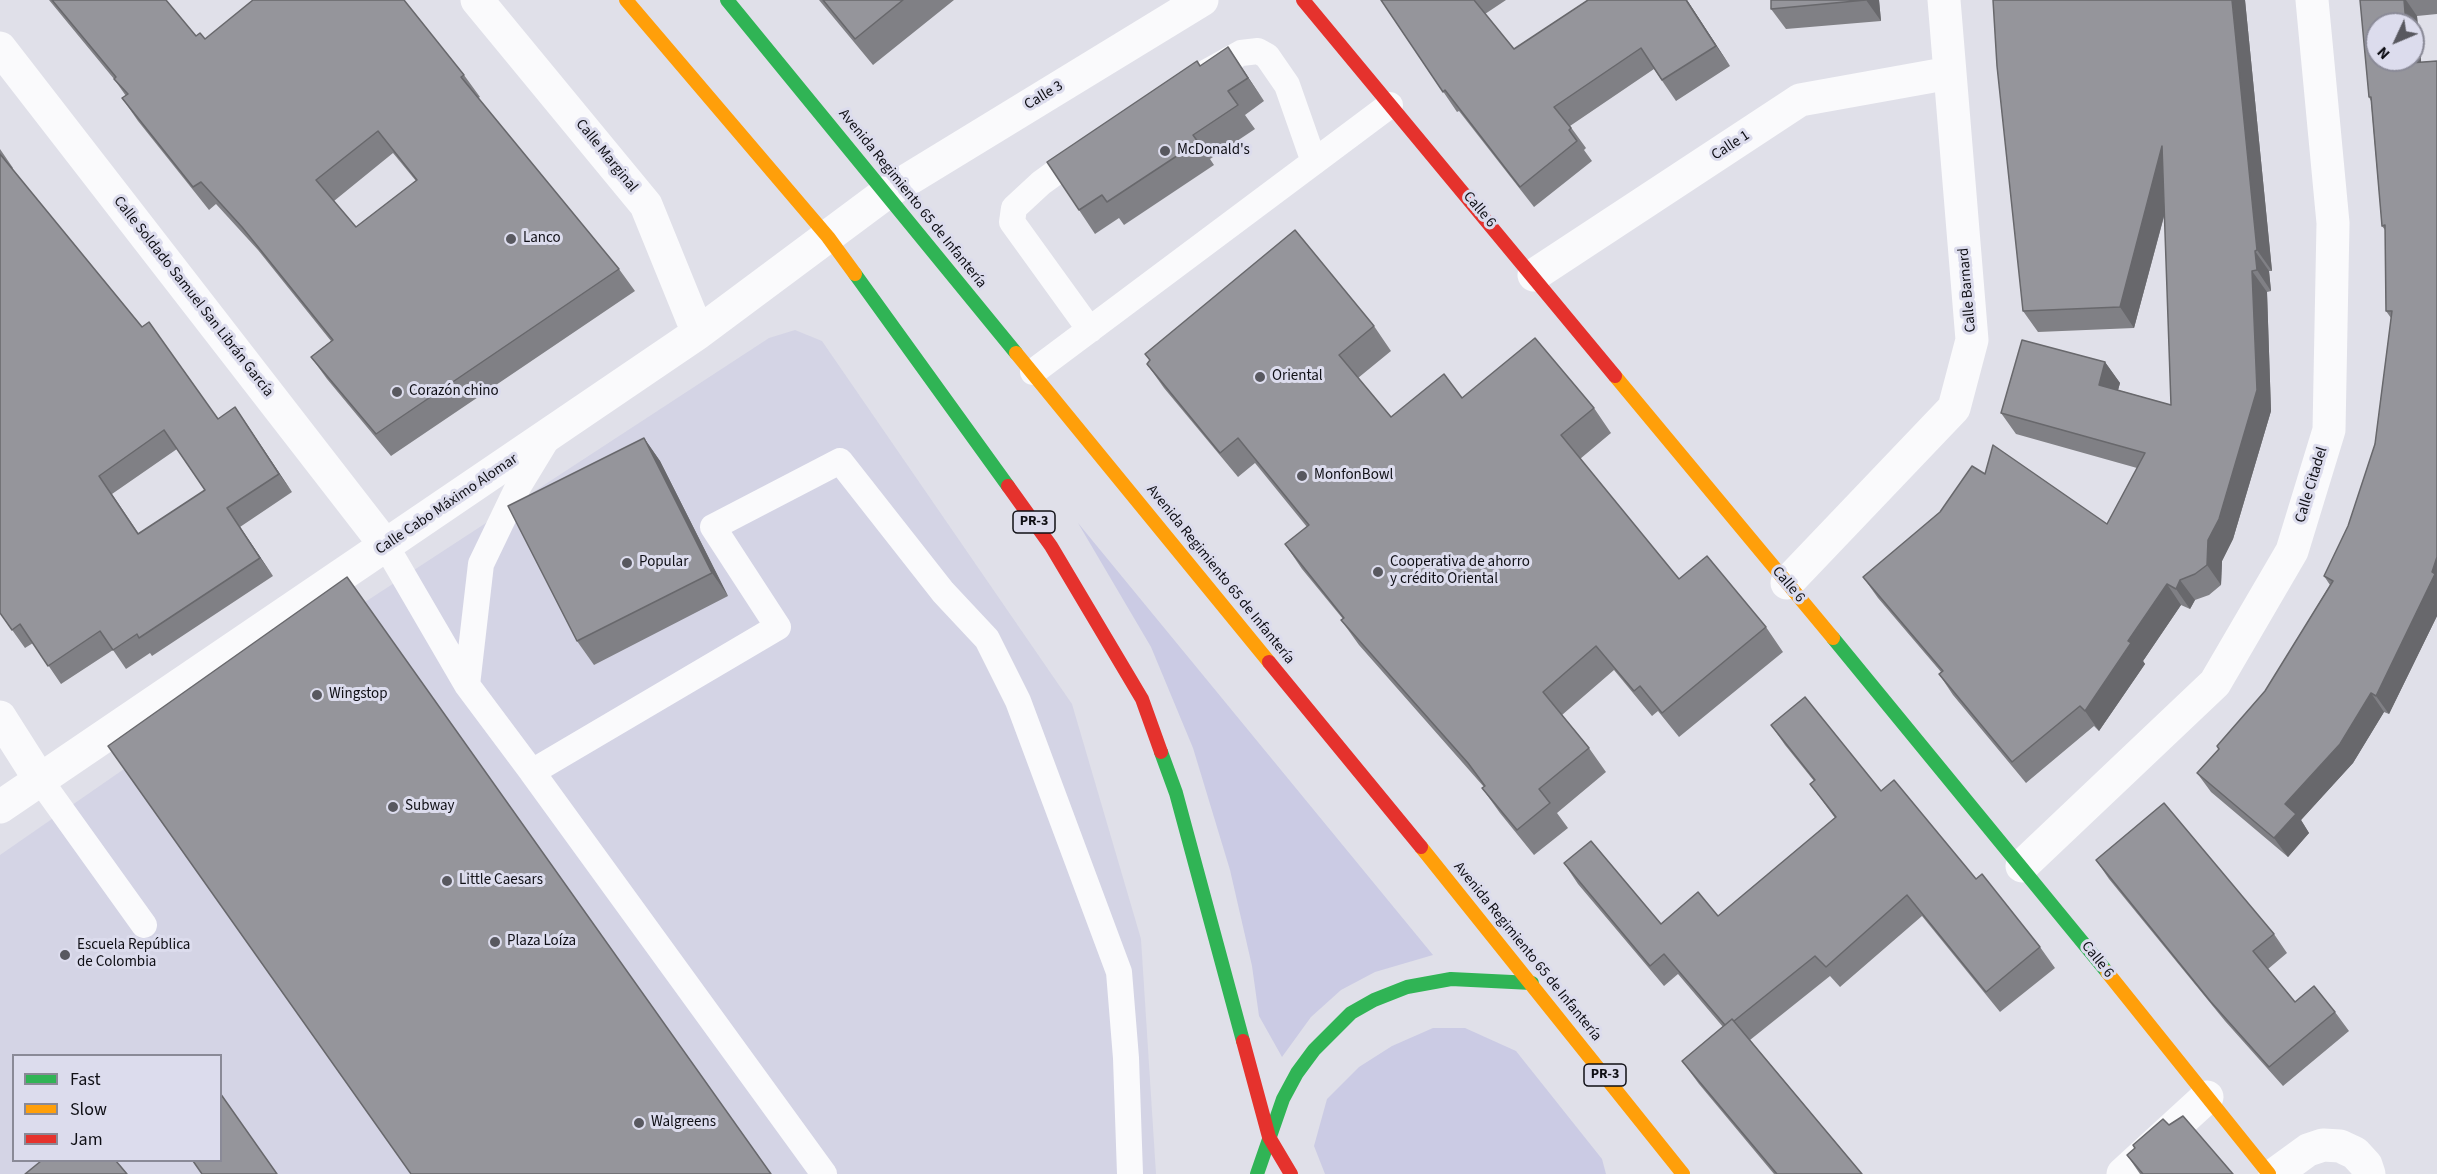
<!DOCTYPE html>
<html>
<head>
<meta charset="utf-8">
<style>
	body { margin:0 }
	#map { position:relative; width:2437px; height:1174px; overflow:hidden; background:#e0e0e9; font-family:"Source Sans 3",sans-serif }
	canvas { display:block }
	.legend { position:absolute; left:12px; top:1054px; width:210px; height:108px; box-sizing:border-box; background:#dcdced; border:2px solid #8a8a97; margin:0; padding:8px 10px; list-style:none; font-size:18px; color:#0f0f15 }
	.legend li { display:flex; align-items:center; gap:12px; height:30px }
	.legend b { width:30px; border:2px solid #8a8a97 }
	.north { position:absolute; left:2365px; top:12px; width:60px; height:60px; box-sizing:border-box; background:#dcdced; border:2px solid #8a8a97; border-radius:50%; rotate:226deg; font-size:16px; font-weight:700; line-height:24px; text-align:center; color:#0f0f15 }
	.north::after { content:''; display:block; margin:auto; width:21px; height:27px; background:#58585f; clip-path:polygon(50% 0,100% 100%,50% 72%,0 100%) }
</style>
</head>
<body>
<div id="map">
<canvas width="2437" height="1174"></canvas>
<ul class="legend">
<li><b style="height:8px;background:#30b455"></b>Fast</li>
<li><b style="height:8px;background:#ff9f0a"></b>Slow</li>
<li><b style="height:8px;background:#e5322d"></b>Jam</li>
</ul>
<div class="north">N</div>
</div>
<script>
const ctx = document.querySelector('canvas').getContext('2d');
ctx.lineJoin = 'round';
function fillPath(path, color) {
  ctx.fillStyle = color;
  ctx.fill(path, 'evenodd');
}
function poly(rows) {
  const path = new Path2D();
  for (const r of rows) {
    path.moveTo(r[0], r[1]);
    for (let i = 2; i < r.length; i += 2) path.lineTo(r[i], r[i + 1]);
  }
  return path;
}
function trace(path, color, width, dash) {
  ctx.strokeStyle = color;
  ctx.lineWidth = width;
  ctx.lineCap = dash ? 'butt' : 'round';
  ctx.setLineDash(dash || []);
  ctx.stroke(path);
}
function drawText(font, color, halo, rows, align = 'center') {
  ctx.font = font + ' "Source Sans 3",sans-serif';
  ctx.lineWidth = 6;
  ctx.setLineDash([]);
  ctx.textBaseline = 'middle';
  ctx.strokeStyle = halo;
  ctx.fillStyle = color;
  for (const [text, x, y, turn = 0] of rows) {
    ctx.save();
    ctx.translate(x, y);
    ctx.rotate((+turn || 0) * Math.PI / 180);
    ctx.textAlign = isNaN(turn) ? turn : align;
    if (halo) ctx.strokeText(text, 0, 0);
    ctx.fillText(text, 0, 0);
    ctx.restore();
  }
}
const built = poly([
	[795,330,822,341,1072,704,1141,939,1156,1174,0,1174,0,855,362,604,769,338],
	[14,1056,220,1056,220,1160,14,1160]
]);
const green = poly([
	[1078,523,1433,955,1375,972,1341,990,1311,1017,1282,1057,1259,1016,1252,966,1230,870,1193,748,1151,647],
	[1433,1028,1465,1028,1516,1051,1602,1159,1606,1174,1325,1174,1314,1146,1327,1099,1359,1067,1392,1046]
]);
const lane = poly([
	[1205,73,1241,53,1258,51,1267,56,1287,85,1314,162],
	[1081,154,1041,183,1014,208,1012,222,1090,330],
	[1033,372,1390,105],
	[386,546,467,685,532,772],
	[467,685,481,564,518,487,549,436],
	[40,780,144,925],
	[824,1174,532,772,778,627,713,527,840,461,943,592,987,639,1018,701,1119,972,1126,1058,1130,1174]
]);
const street = poly([
	[477,0,646,205,698,333],
	[0,48,386,546],
	[1534,275,1800,100,1950,73],
	[1787,583,1954,408,1972,340,1944,0],
	[0,717,40,780],
	[0,807,698,333,886,193,1202,0],
	[2022,866,2215,683,2292,551,2329,430,2333,223,2312,0],
	[2123,1174,2207,1097],
	[2275,1174,2308,1150,2323,1145,2340,1146,2355,1153,2366,1165,2369,1174]
]);
const fast = poly([
	[727,0,1016,353],
	[855,274,1008,486],
	[1833,638,2107,972],
	[1161,752,1176,793,1243,1041],
	[1257,1174,1283,1099,1297,1073,1314,1050,1351,1013,1374,1000,1407,987,1451,979,1532,983]
]);
const slow = poly([
	[626,0,828,237,855,274],
	[1016,353,1269,662],
	[1615,376,1833,638],
	[1421,847,1683,1174],
	[2107,972,2269,1174]
]);
const jam = poly([
	[1303,0,1615,376],
	[1008,486,1051,546,1142,699,1161,752],
	[1269,662,1421,847],
	[1243,1041,1269,1137,1291,1174]
]);
const wall = poly([
	[49,0,166,0,196,36,205,39,464,75,480,97,478,98,619,269,635,291,391,456,327,379,311,357,331,341,258,250,216,204,209,210,138,121,122,98,126,96,114,79],
	[393,153,416,181,356,227,334,201],
	[819,0,954,0,873,65],
	[1381,0,1506,0,1485,14,1514,49,1588,0,1687,0,1730,66,1676,101,1654,69,1570,126,1586,148,1584,150,1592,161,1534,207,1459,111,1457,112],
	[1771,0,1879,0,1881,21,1786,29,1771,9],
	[2245,0,2272,271,2269,271,2271,291,2267,292,2271,411,2233,539,2222,561,2221,585,2209,595,2195,600,2190,609,2181,605,2143,661,2145,664,2099,731,2094,726,2026,783,1953,695,1939,674,1941,672,1878,598,1863,577,1985,474,2107,524,2137,468,2016,434,2001,413,2105,362,2120,383,2118,390,2171,405,2165,213,2134,328,2038,332,2023,311],
	[2360,0,2437,0,2437,14,2417,16,2421,62,2437,61,2437,616,2389,714,2384,712,2353,763,2301,820,2309,833,2288,857,2211,792,2197,773,2219,749,2217,746,2265,691,2330,585,2324,576,2348,526,2375,444,2391,318,2386,311,2385,230,2382,226,2371,101,2369,97],
	[1200,66,1244,71,1264,101,1245,115,1255,129,1210,159,1214,165,1124,225,1119,218,1095,234,1079,210],
	[0,149,13,168,12,169,218,419,235,407,292,492,240,527,273,576,152,656,150,653,126,669,113,650,61,684,33,643,25,648,0,613],
	[177,449,205,490,139,534,112,494],
	[1374,326,1391,351,1358,378,1391,417,1462,398,1594,408,1611,433,1580,459,1679,579,1766,627,1783,652,1679,737,1658,711,1652,716,1614,670,1562,715,1589,748,1606,772,1557,813,1568,828,1534,855,1500,813,1482,788,1484,787,1359,645,1341,620,1343,619,1302,569,1285,544,1307,527,1255,463,1238,477,1164,388,1147,364,1150,361,1145,354],
	[644,438,660,461,728,596,594,665,577,641],
	[1771,725,1881,791,1976,879,2040,947,2055,968,2000,1012,1922,916,1840,987,1830,976,1750,1040,1862,1174,1774,1174,1699,1084,1682,1061,1723,1027,1678,974,1664,986,1578,884,1564,863,1661,924,1718,916,1835,818,1810,784,1814,781,1785,745],
	[2096,860,2274,934,2287,953,2268,969,2295,1002,2335,1012,2349,1031,2283,1086,2225,1021,2109,879],
	[2169,1125,2233,1174,2140,1174,2127,1155]
]);
const shadedWall = poly([
	[1686,0,1687,0,1730,66,1716,46],
	[1866,0,1879,0,1881,21],
	[2232,0,2245,0,2272,271,2257,250],
	[2404,0,2406,0,2417,16,2423,82,2410,63,2409,60,2413,60,2413,24,2406,24],
	[1228,47,1264,101,1248,78],
	[2162,146,2177,167,2134,328,2120,307],
	[2255,251,2269,271,2271,291,2257,270],
	[2252,271,2267,292,2271,411,2233,539,2222,561,2221,585,2207,565,2208,540],
	[2105,362,2120,383,2114,405,2099,385],
	[235,407,248,426,292,492,279,474],
	[644,438,660,461,728,596,712,573],
	[227,508,240,527,273,576,260,558],
	[2437,557,2437,616,2389,714,2376,696,2432,572],
	[2180,580,2195,600,2190,609,2176,589],
	[2167,584,2181,605,2143,661,2145,664,2099,731,2085,711,2128,641],
	[2371,693,2384,712,2353,763,2301,820,2309,833,2288,857,2274,838,2285,804]
]);
const building = poly([
	[52,0,166,0,196,36,200,33,205,39,253,0,404,0,464,75,461,77,619,269,376,434,311,357,333,340,242,227,201,182,193,187,122,98,128,94,114,79,116,77,52,0],
	[378,131,417,180,356,227,316,180,378,131],
	[823,0,903,0,855,39,823,0],
	[1381,0,1474,0,1514,49,1588,0,1686,0,1716,46,1662,80,1641,48,1554,107,1571,128,1569,130,1577,141,1520,187,1445,90,1443,92,1381,0],
	[1771,0,1866,0,1771,9,1771,0],
	[1993,0,2232,0,2257,250,2255,251,2257,270,2252,271,2257,390,2219,519,2208,540,2207,565,2195,574,2180,580,2176,589,2167,584,2128,641,2131,643,2085,711,2080,706,2012,762,1939,674,1943,671,1863,577,1940,512,1972,466,1985,474,1993,445,2107,524,2145,453,2001,413,2022,340,2105,362,2099,385,2171,405,2162,146,2120,307,2023,311,1997,66,1993,0],
	[2360,0,2404,0,2406,24,2377,24,2377,60,2409,60,2410,63,2437,61,2437,557,2432,572,2435,574,2376,696,2371,693,2340,744,2285,804,2296,814,2274,838,2197,773,2219,749,2217,746,2265,691,2333,581,2324,576,2348,526,2375,444,2392,311,2386,311,2385,225,2382,226,2371,97,2369,97,2360,0],
	[1228,47,1248,78,1228,91,1238,105,1193,135,1198,142,1107,202,1102,195,1079,210,1047,162,1197,61,1200,66,1228,47],
	[0,154,142,327,149,322,218,419,235,407,279,474,227,508,260,558,139,638,137,634,113,650,100,631,48,666,20,624,12,630,0,613,0,154],
	[164,430,205,490,138,534,99,476,164,430],
	[1295,230,1374,326,1339,355,1391,417,1444,374,1462,398,1535,338,1594,408,1561,435,1679,579,1707,556,1766,627,1662,713,1640,686,1634,691,1596,646,1543,692,1589,748,1539,789,1550,803,1517,830,1482,788,1485,786,1468,763,1341,620,1344,618,1285,544,1309,525,1238,438,1220,453,1147,364,1150,360,1145,354,1295,230],
	[644,438,712,573,577,641,508,506,644,438],
	[347,577,771,1174,411,1174,108,746,347,577],
	[1805,697,1881,791,1894,780,1976,879,1982,874,2040,947,1986,992,1907,895,1826,967,1815,956,1734,1021,1732,1019,1725,1025,1664,954,1650,966,1564,863,1591,841,1661,924,1698,892,1718,916,1836,817,1810,784,1815,780,1771,725,1805,697],
	[2164,803,2274,934,2253,951,2295,1002,2314,986,2335,1012,2269,1067,2211,1002,2096,860,2164,803],
	[1732,1019,1862,1174,1777,1174,1682,1061,1732,1019],
	[220,1093,277,1174,202,1174,193,1161,220,1161,220,1093],
	[2183,1116,2233,1174,2143,1174,2127,1155,2135,1148,2133,1145,2163,1119,2169,1125,2183,1116],
	[41,1161,116,1161,127,1174,25,1174,41,1161]
]);
const markers = [
	[1165,151,6,"#58585f"],
	[511,239,6,"#58585f"],
	[1260,377,6,"#58585f"],
	[397,392,6,"#58585f"],
	[1302,476,6,"#58585f"],
	[627,563,6,"#58585f"],
	[1378,572,6,"#58585f"],
	[317,695,6,"#58585f"],
	[393,807,6,"#58585f"],
	[447,881,6,"#58585f"],
	[495,942,6,"#58585f"],
	[65,955,6,"#58585f"],
	[639,1123,6,"#58585f"]
];
const shields = [
	[1034,522,42],
	[1605,1075,42]
];
const shieldNames = [
	["PR-3",1034,522],
	["PR-3",1605,1075]
];
const streetNames = [
	["Calle 3",1044,96,-31],
	["Calle 1",1731,146,-33],
	["Calle Marginal",606,156,51],
	["Avenida Regimiento 65 de Infantería",912,199,51],
	["Calle 6",1479,210,50],
	["Calle Barnard",1968,290,-95],
	["Calle Soldado Samuel San Librán García",193,297,52],
	["Calle Citadel",2312,485,-73],
	["Calle Cabo Máximo Alomar",447,505,-34],
	["Avenida Regimiento 65 de Infantería",1220,575,51],
	["Calle 6",1788,585,50],
	["Avenida Regimiento 65 de Infantería",1527,952,51],
	["Calle 6",2097,960,51]
];
const poiNames = [
	["McDonald's",1177,151],
	["Lanco",523,239],
	["Oriental",1272,377],
	["Corazón chino",409,392],
	["MonfonBowl",1314,476],
	["Popular",639,563],
	["Cooperativa de ahorro",1390,563],
	["y crédito Oriental",1390,580],
	["Wingstop",329,695],
	["Subway",405,807],
	["Little Caesars",459,881],
	["Plaza Loíza",507,942],
	["Escuela República",77,946],
	["de Colombia",77,963],
	["Walgreens",651,1123]
];
fillPath(built, '#d4d4e5');
fillPath(green, '#cbcbe4');
trace(lane, '#fafafc', 26);
trace(street, '#fafafc', 33);
trace(fast, '#30b455', 14);
trace(slow, '#ff9f0a', 14);
trace(jam, '#e5322d', 14);
fillPath(wall, '#808085');
fillPath(shadedWall, '#68686c');
fillPath(building, '#95959b');
trace(building, '#68686c', 1.5);
for (const [x, y, r, color] of markers) {
  const dot = new Path2D();
  dot.arc(x, y, r, 0, 2 * Math.PI);
  ctx.fillStyle = color;
  ctx.fill(dot);
  trace(dot, '#dcdced', 2);
}
for (const [x, y, w] of shields) {
  const box = new Path2D();
  box.roundRect(x - w / 2, y - 11, w, 22, 4.5);
  ctx.fillStyle = '#dcdced';
  ctx.fill(box);
  trace(box, '#0f0f15', 1.5);
}
drawText('bold 14px', '#0f0f15', null, shieldNames);
drawText('15px', '#0f0f15', '#dcdced', streetNames);
drawText('15px', '#0f0f15', '#dcdced', poiNames, 'left');
</script>
</body>
</html>
